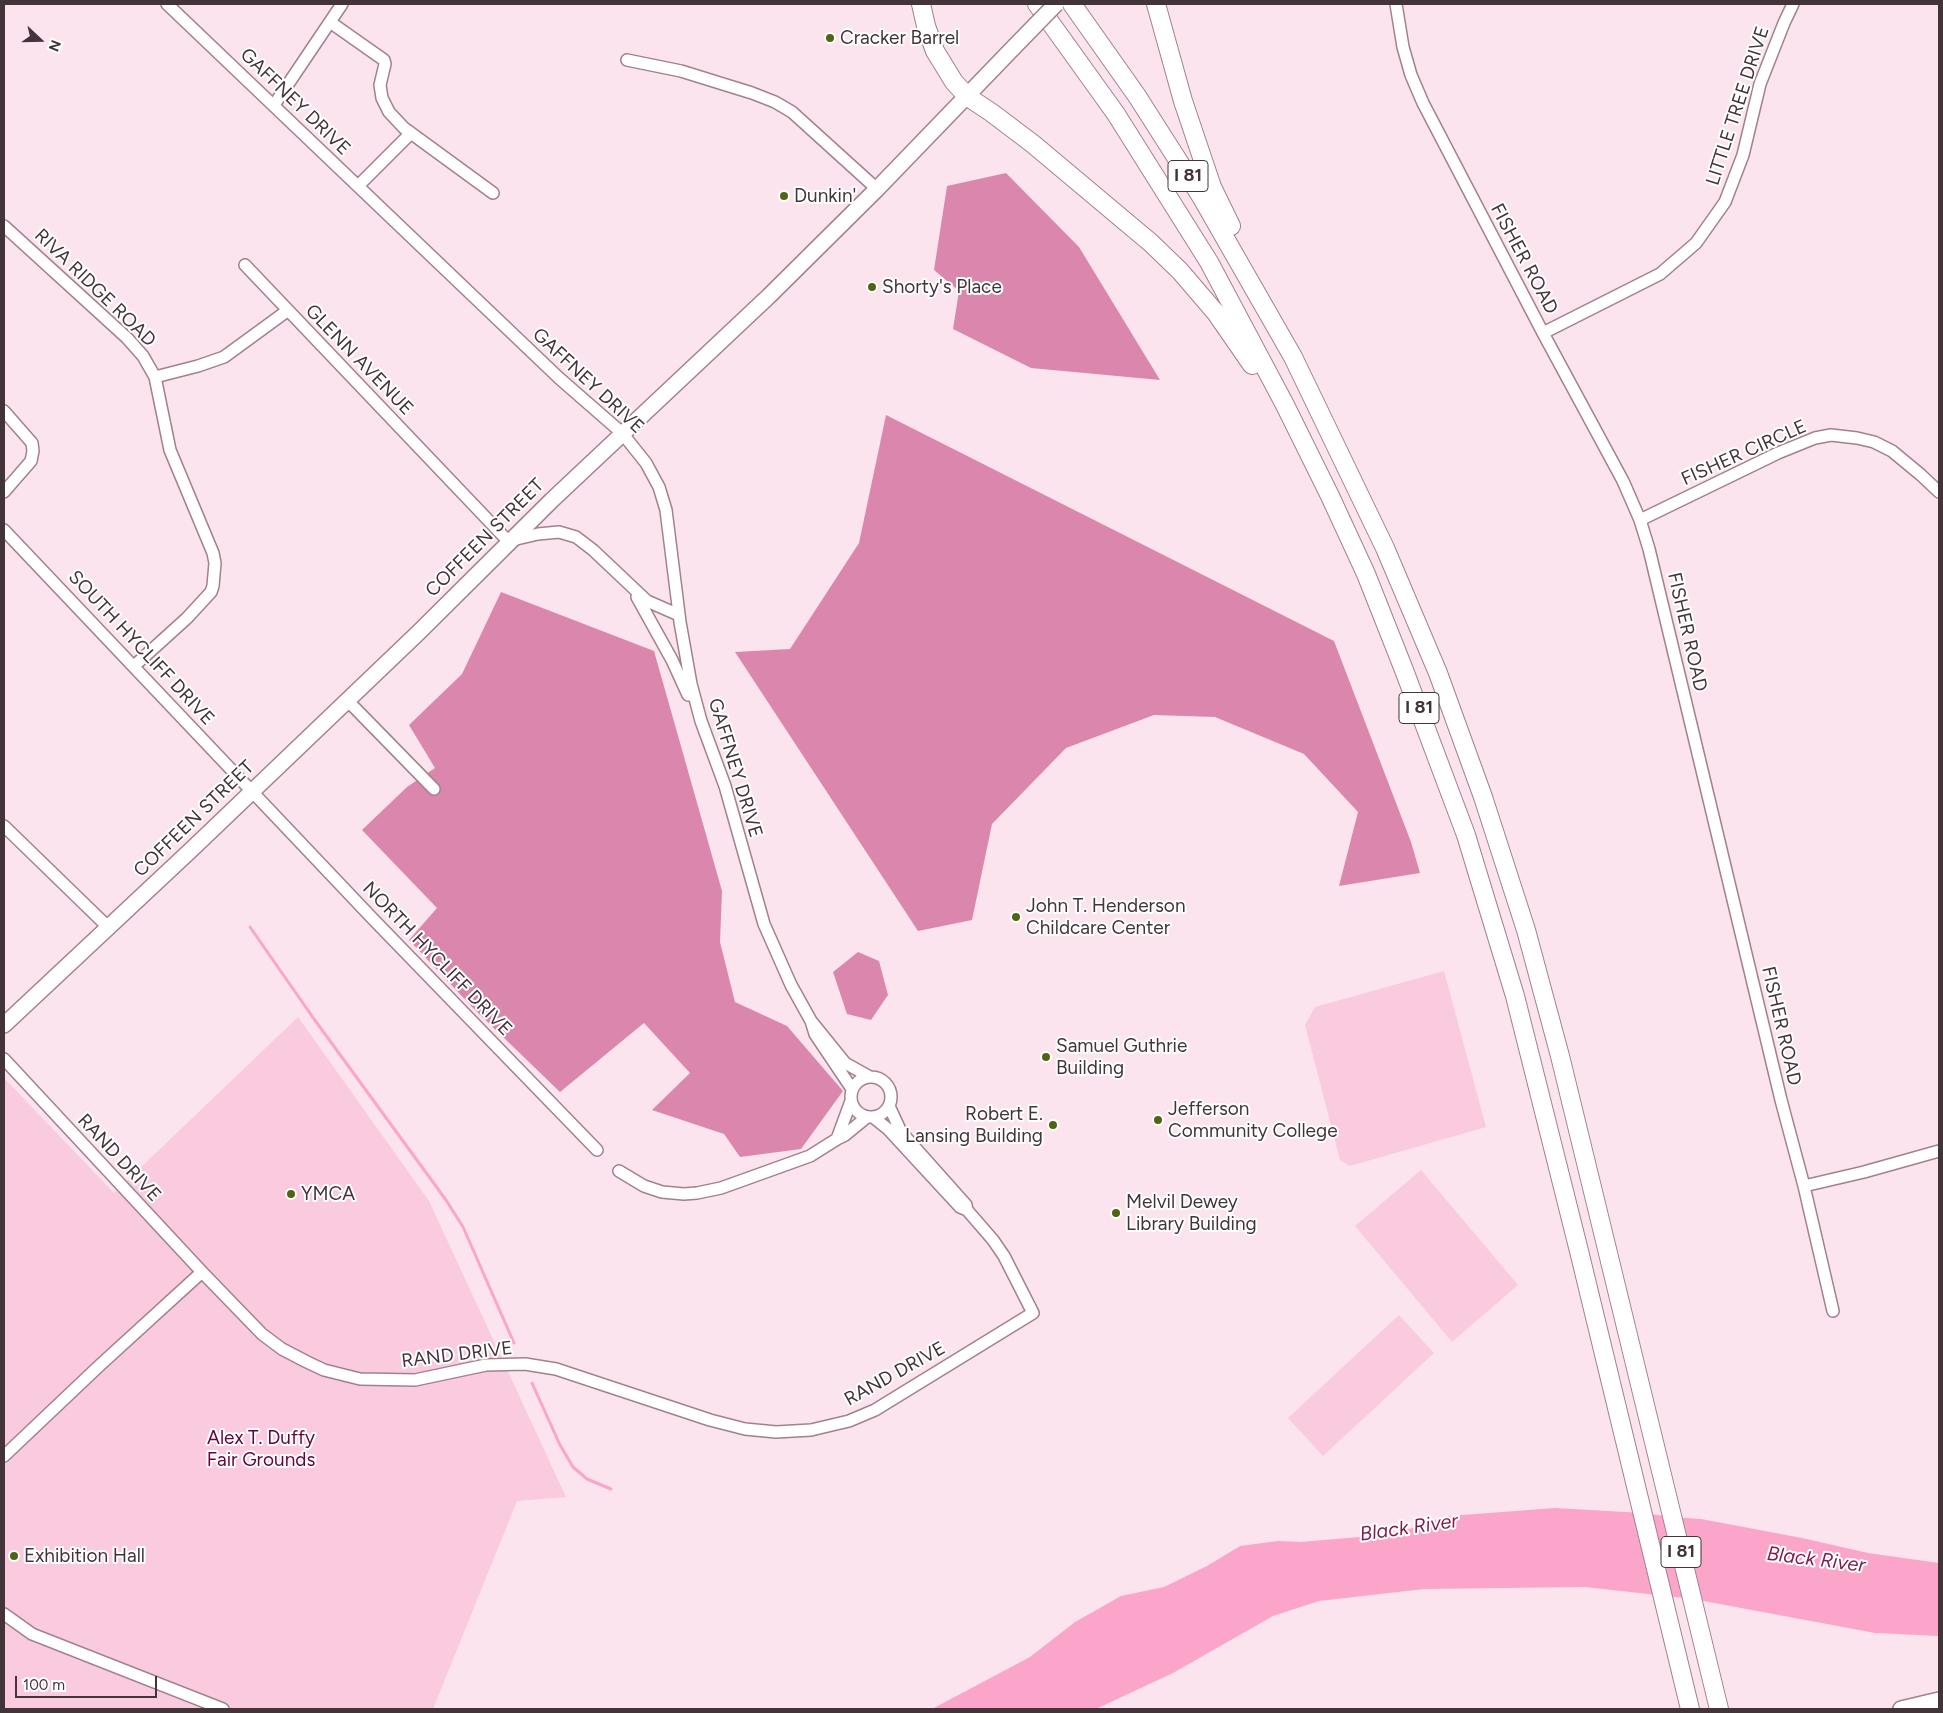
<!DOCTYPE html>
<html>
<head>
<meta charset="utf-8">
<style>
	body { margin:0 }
	#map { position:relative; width:1943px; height:1713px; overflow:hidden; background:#fbe4ed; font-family:Figtree,sans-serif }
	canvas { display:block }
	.frame { position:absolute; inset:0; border:5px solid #43343a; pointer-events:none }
	.north { position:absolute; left:15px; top:15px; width:50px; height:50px; -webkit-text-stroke:4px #fff; paint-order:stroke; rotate:111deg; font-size:14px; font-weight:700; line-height:20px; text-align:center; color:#43343a }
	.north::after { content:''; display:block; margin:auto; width:18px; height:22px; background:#43343a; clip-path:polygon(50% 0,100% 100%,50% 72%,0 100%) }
	.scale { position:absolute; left:15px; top:1676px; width:142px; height:22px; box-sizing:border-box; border:2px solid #43343a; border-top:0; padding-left:6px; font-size:15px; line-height:18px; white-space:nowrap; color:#43343a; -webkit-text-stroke:4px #fff; paint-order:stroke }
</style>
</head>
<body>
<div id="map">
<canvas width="1943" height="1713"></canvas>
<div class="frame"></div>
<div class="north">N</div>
<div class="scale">100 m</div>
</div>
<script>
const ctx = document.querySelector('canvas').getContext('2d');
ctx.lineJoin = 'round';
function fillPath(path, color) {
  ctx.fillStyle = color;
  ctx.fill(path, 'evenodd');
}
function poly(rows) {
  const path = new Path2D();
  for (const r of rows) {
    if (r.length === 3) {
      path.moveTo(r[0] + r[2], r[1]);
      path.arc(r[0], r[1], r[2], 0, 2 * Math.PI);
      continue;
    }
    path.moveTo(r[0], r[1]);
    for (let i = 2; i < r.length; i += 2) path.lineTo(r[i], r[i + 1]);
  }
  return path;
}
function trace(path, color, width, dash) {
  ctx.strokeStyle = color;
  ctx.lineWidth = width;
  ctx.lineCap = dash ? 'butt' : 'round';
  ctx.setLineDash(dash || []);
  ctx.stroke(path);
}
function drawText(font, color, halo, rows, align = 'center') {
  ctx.font = font + ' Figtree,sans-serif';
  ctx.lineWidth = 4;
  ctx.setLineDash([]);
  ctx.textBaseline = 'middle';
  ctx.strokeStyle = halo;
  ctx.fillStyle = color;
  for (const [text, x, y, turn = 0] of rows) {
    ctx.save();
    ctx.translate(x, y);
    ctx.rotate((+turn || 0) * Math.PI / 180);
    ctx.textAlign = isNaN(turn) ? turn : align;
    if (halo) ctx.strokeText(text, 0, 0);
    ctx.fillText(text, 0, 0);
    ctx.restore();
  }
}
const green = poly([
	[1444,971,1486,1127,1350,1166,1340,1160,1305,1025,1315,1007],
	[298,1017,429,1201,566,1497,517,1501,433,1709,4,1709,4,1078,114,1193],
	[1421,1170,1518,1285,1452,1342,1355,1226],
	[1399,1315,1434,1353,1323,1456,1288,1418]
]);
const forest = poly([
	[1006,173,1079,247,1160,380,1031,368,953,329,959,291,934,270,947,186],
	[886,415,1334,641,1411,842,1420,873,1339,886,1358,812,1304,754,1215,717,1154,715,1066,748,992,824,972,920,918,931,735,652,790,649,859,543],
	[501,592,654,651,722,891,720,942,735,1002,787,1026,843,1091,801,1149,740,1157,724,1134,652,1110,690,1073,644,1023,560,1092,473,1008,409,940,437,908,362,830,407,787,435,768,409,725,462,674],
	[858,952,879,961,888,995,871,1020,847,1014,833,972]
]);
const water = poly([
	[1555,1508,1643,1513,1672,1517,1701,1519,1802,1538,1868,1553,1939,1563,1939,1636,1875,1633,1693,1599,1585,1587,1424,1589,1319,1601,1273,1616,1173,1673,1096,1709,932,1709,1030,1657,1075,1622,1121,1596,1164,1587,1207,1566,1240,1546,1278,1541,1301,1542,1394,1534,1449,1516]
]);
const stream = poly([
	[250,927,314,1019,446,1200,463,1227,514,1343],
	[532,1383,560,1445,573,1467,587,1479,611,1489]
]);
const minor = poly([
	[167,4,559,378,622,433,646,463,659,487,666,510,680,622,691,684,701,721,725,786,764,924,791,985,811,1021],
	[1396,4,1403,47,1411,75,1423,103,1543,333,1623,481,1640,520,1649,549,1781,1100,1804,1186,1833,1311],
	[330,22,384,60,385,64,380,85,382,98,389,112,404,128,493,193],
	[627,60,681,71,752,93,775,102,792,112,877,189],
	[274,105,342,4],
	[358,186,411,133],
	[4,226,127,338,143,356,155,377,170,450,213,553,215,563,213,586,211,592,187,618,134,666],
	[245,265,508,541,538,534,559,532,576,537,593,550,647,601,679,615],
	[1543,333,1660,274,1696,243,1725,202,1743,155,1760,84,1784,23,1793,4],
	[155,377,198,366,224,357,287,311],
	[4,411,32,443,33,451,31,461,4,492],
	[1640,520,1778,453,1815,438,1831,435,1857,438,1874,442,1892,451,1921,475,1939,492],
	[4,530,372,918,597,1150],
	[637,597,672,660,688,695],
	[348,701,434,789],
	[4,826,108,927],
	[4,1059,202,1272,262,1334,282,1349,307,1362,324,1370,360,1379,415,1380,486,1365,525,1364,556,1369,710,1420,745,1429,776,1432,811,1430,849,1421,875,1410,1033,1313,1004,1256,993,1240,967,1210],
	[871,1097,20],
	[852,1089,815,1034,811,1021,845,1063,870,1077],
	[851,1101,837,1139,845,1135,867,1117],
	[873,1117,888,1129,960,1207,967,1210,966,1205,901,1132,889,1106],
	[619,1171,644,1186,662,1192,684,1194,697,1193,721,1188,810,1156,837,1139],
	[1804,1186,1864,1172,1939,1151],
	[4,1456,99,1366,202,1272],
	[4,1614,32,1634,223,1709]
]);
const major = poly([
	[4,1025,192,849,419,632,552,500,769,296,877,189,1015,46],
	[1901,1709,1939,1700]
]);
const highway = poly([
	[921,4,926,26,935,51,954,82,968,97,992,113,1033,144,1151,243,1180,271,1216,313,1252,365],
	[1037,4,1116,114,1209,262,1285,405,1330,496,1366,574,1404,670,1466,835,1515,996,1579,1251,1690,1709],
	[1072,4,1137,96,1202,198,1293,357,1385,548,1438,673,1483,797,1526,930,1560,1056,1719,1709],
	[1156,4,1183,101,1212,187,1231,226]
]);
const majorBridge = poly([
	[1015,46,1056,4]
]);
const markers = [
	[830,38,5,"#4d6515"],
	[784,196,5,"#4d6515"],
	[872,287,5,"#4d6515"],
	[1016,917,5,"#4d6515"],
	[1046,1057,5,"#4d6515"],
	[1158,1120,5,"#4d6515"],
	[1053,1125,5,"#4d6515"],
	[291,1194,5,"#4d6515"],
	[1116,1213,5,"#4d6515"],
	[14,1556,5,"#4d6515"]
];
const shields = [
	[1188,176,40],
	[1419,708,40],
	[1681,1552,40]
];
const shieldNames = [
	["I 81",1188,176],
	["I 81",1419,708],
	["I 81",1681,1552]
];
const poiNames = [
	["Cracker Barrel",840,38],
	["Dunkin'",794,196],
	["Shorty's Place",882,287],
	["John T. Henderson",1026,906],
	["Childcare Center",1026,928],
	["Samuel Guthrie",1056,1046],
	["Building",1056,1068],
	["Jefferson",1168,1109],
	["Community College",1168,1131],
	["Robert E.",1043,1114,"right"],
	["Lansing Building",1043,1136,"right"],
	["YMCA",301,1194],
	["Melvil Dewey",1126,1202],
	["Library Building",1126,1224],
	["Exhibition Hall",24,1556]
];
const streetNames = [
	["GAFFNEY DRIVE",295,102,44],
	["LITTLE TREE DRIVE",1738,106,-72],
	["FISHER ROAD",1524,259,62],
	["RIVA RIDGE ROAD",95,288,44],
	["GLENN AVENUE",359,360,46],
	["GAFFNEY DRIVE",588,381,43],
	["FISHER CIRCLE",1744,453,-24],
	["COFFEEN STREET",485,538,-45],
	["FISHER ROAD",1687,632,77],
	["SOUTH HYCLIFF DRIVE",141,648,47],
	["GAFFNEY DRIVE",735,768,73],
	["COFFEEN STREET",194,819,-44],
	["NORTH HYCLIFF DRIVE",437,959,46],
	["FISHER ROAD",1781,1026,77],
	["RAND DRIVE",119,1158,47],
	["RAND DRIVE",457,1355,-7],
	["RAND DRIVE",895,1374,-29]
];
const parkNames = [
	["Alex T. Duffy",261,1438],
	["Fair Grounds",261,1460]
];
const waterNames = [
	["Black River",1409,1528,-8],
	["Black River",1816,1560,7]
];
fillPath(green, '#facade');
fillPath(forest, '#db87ad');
fillPath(water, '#fba5cb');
trace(stream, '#fba5cb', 3);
trace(minor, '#a3808e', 14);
trace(major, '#a3808e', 18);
trace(highway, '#a3808e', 20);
trace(minor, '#fff', 11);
trace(major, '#fff', 15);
trace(highway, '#fff', 18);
trace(majorBridge, '#a3808e', 18, []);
trace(majorBridge, '#fff', 15);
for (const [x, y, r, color] of markers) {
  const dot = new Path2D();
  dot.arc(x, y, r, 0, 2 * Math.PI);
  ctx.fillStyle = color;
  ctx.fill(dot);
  trace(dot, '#fff', 2);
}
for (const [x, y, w] of shields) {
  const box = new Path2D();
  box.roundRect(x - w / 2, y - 15.5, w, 31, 4);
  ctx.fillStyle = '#fff';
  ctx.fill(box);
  trace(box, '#43343a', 1);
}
drawText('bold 18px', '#43343a', null, shieldNames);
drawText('19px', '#43343a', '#fff', poiNames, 'left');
drawText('19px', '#43343a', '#fff', streetNames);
drawText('19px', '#67003f', '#fff', parkNames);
drawText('italic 20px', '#7e1c52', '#fff', waterNames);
</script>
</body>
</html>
